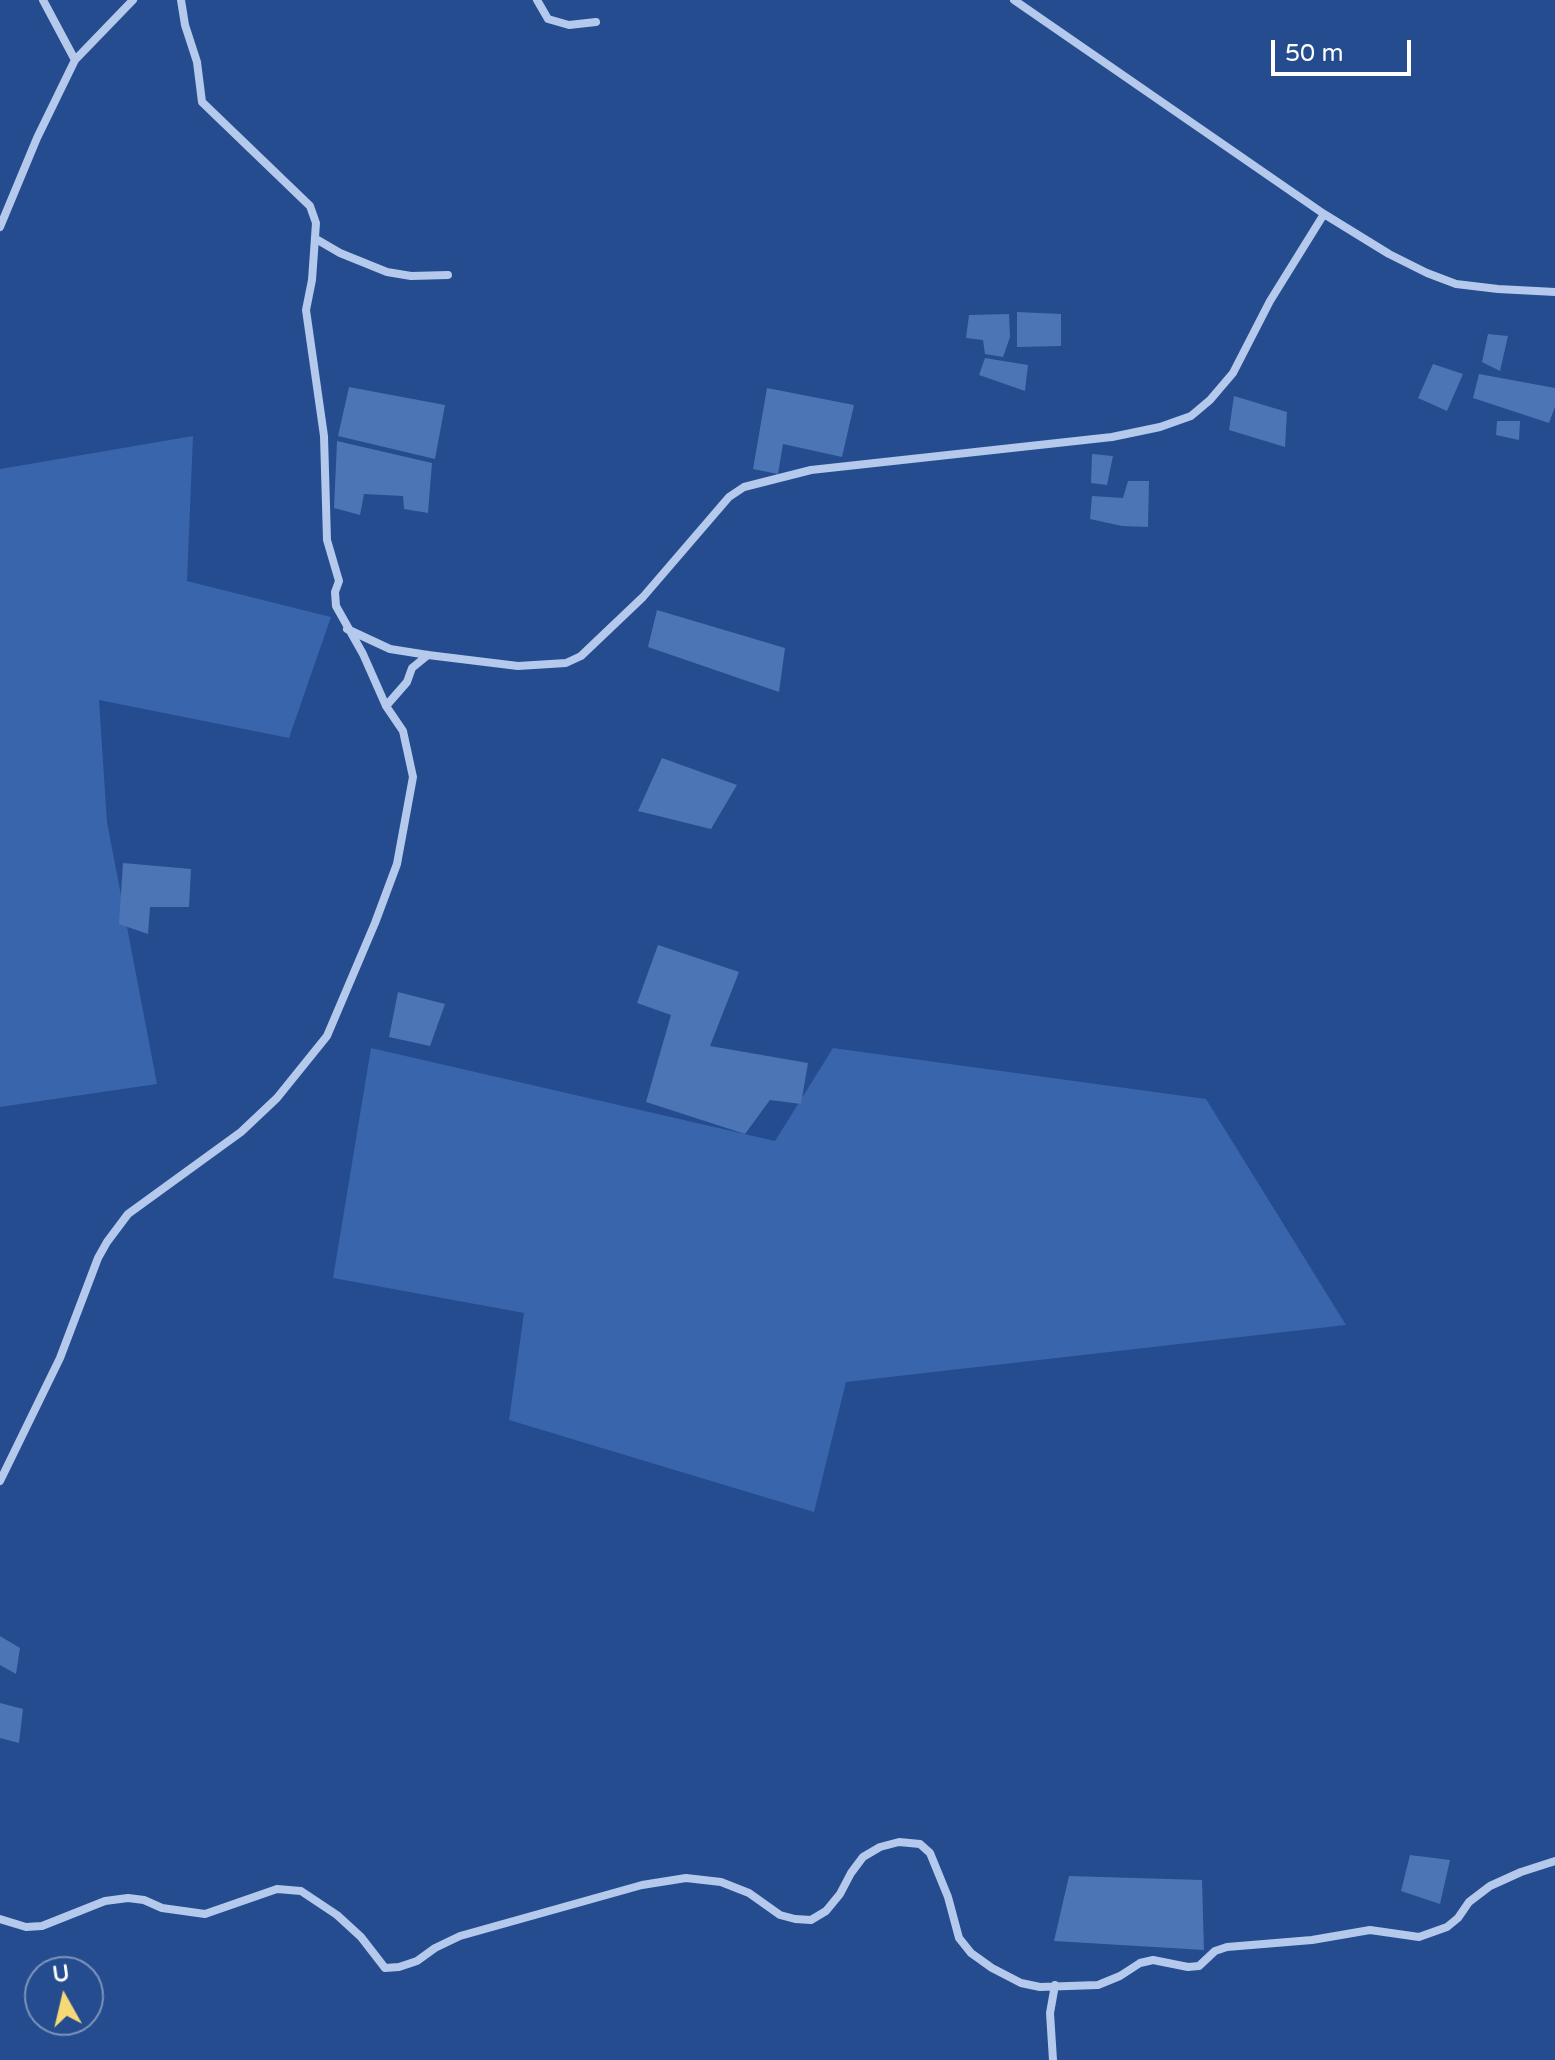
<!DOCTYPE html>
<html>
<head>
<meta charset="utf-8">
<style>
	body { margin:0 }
	#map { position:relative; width:1555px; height:2060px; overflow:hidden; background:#244c8e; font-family:"Varela Round",sans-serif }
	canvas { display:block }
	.north { position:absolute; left:24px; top:1956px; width:80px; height:80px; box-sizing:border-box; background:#244c8e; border:2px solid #7c94bb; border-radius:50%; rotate:352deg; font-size:22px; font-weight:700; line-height:32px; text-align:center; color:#fff }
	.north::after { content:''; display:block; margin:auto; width:28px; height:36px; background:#f6d977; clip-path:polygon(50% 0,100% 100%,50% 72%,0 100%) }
	.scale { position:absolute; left:1271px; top:40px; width:140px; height:36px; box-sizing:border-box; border:4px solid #fff; border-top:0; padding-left:10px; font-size:24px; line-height:28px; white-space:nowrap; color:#fff; -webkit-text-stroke:6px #244c8e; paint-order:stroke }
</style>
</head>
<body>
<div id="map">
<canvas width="1555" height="2060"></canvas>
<div class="north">U</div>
<div class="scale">50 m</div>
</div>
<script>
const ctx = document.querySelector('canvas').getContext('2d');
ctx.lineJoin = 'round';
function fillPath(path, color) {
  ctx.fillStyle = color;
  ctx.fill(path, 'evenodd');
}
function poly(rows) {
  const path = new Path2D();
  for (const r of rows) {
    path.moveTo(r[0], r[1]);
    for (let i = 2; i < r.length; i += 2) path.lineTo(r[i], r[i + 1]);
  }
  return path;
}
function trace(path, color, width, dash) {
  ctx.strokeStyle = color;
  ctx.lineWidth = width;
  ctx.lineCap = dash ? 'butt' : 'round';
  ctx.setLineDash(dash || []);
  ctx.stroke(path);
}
const green = poly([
	[193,436,187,581,331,617,289,738,99,700,107,822,157,1084,0,1107,0,469],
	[371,1048,775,1141,833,1048,1206,1099,1346,1325,846,1382,814,1512,509,1420,524,1313,333,1278]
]);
const building = poly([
	[1017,312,1061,314,1061,346,1017,347],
	[1009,314,1010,337,1003,357,985,354,983,340,966,338,969,315],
	[1488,334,1508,336,1500,371,1482,362],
	[985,358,1028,365,1025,391,979,375],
	[1433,364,1463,374,1447,411,1418,398],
	[1479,374,1555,388,1555,407,1549,423,1473,398],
	[349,387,445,405,435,459,338,436],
	[767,388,854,405,842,457,783,444,778,474,753,469],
	[1234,396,1287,412,1285,447,1229,430],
	[1497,421,1520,421,1519,440,1496,435],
	[337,441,432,463,428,513,404,509,403,496,364,494,360,515,334,508],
	[1092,454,1113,456,1107,485,1091,483],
	[1128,481,1149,481,1148,527,1122,526,1090,519,1092,496,1123,498],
	[657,610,785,648,779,692,648,647],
	[662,758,737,785,711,829,638,811],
	[123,863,191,869,189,907,150,907,148,934,119,924],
	[658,945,739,972,710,1046,808,1063,801,1104,770,1100,745,1134,646,1102,671,1015,637,1003],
	[398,992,445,1004,430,1046,389,1037],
	[0,1636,20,1648,16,1674,0,1665],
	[0,1703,23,1709,19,1743,0,1738],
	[1410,1855,1450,1860,1440,1904,1401,1891],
	[1069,1876,1202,1880,1204,1950,1054,1941]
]);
const street = poly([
	[43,0,75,60],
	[537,0,548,19,569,25,596,22],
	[1014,0,1324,214,1389,254,1427,273,1456,284,1498,289,1555,292],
	[0,227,37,138,75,60,133,0],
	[316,239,340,253,387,272,411,276,448,275],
	[347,629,390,649,428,655,518,666,566,663,581,656,643,597,729,497,744,487,811,470,1112,437,1160,427,1191,416,1210,400,1233,373,1270,301,1324,214],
	[386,706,407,682,412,668,428,655],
	[0,1481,60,1358,98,1258,107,1242,128,1214,241,1132,277,1098,327,1036,375,923,397,864,413,777,403,731,386,706,363,654,336,606,335,592,339,581,327,540,324,436,306,310,312,280,316,223,310,206,202,102,197,62,185,25,181,0],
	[0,1919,26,1927,42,1926,105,1901,128,1898,144,1900,162,1908,205,1914,277,1889,301,1891,337,1915,361,1937,385,1968,399,1967,417,1961,435,1948,460,1936,642,1885,686,1878,721,1882,749,1893,780,1915,795,1919,811,1920,826,1911,840,1894,851,1873,863,1857,880,1847,899,1842,920,1844,930,1853,948,1897,959,1938,971,1953,992,1968,1021,1983,1040,1987,1098,1985,1120,1976,1140,1963,1153,1960,1188,1967,1199,1966,1215,1951,1227,1947,1312,1940,1370,1930,1419,1937,1447,1927,1458,1918,1469,1902,1490,1886,1521,1872,1555,1861],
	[1053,2060,1050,2013,1055,1985]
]);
fillPath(green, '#3865ab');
fillPath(building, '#4c75b5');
trace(street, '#b4c9eb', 8);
</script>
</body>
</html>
